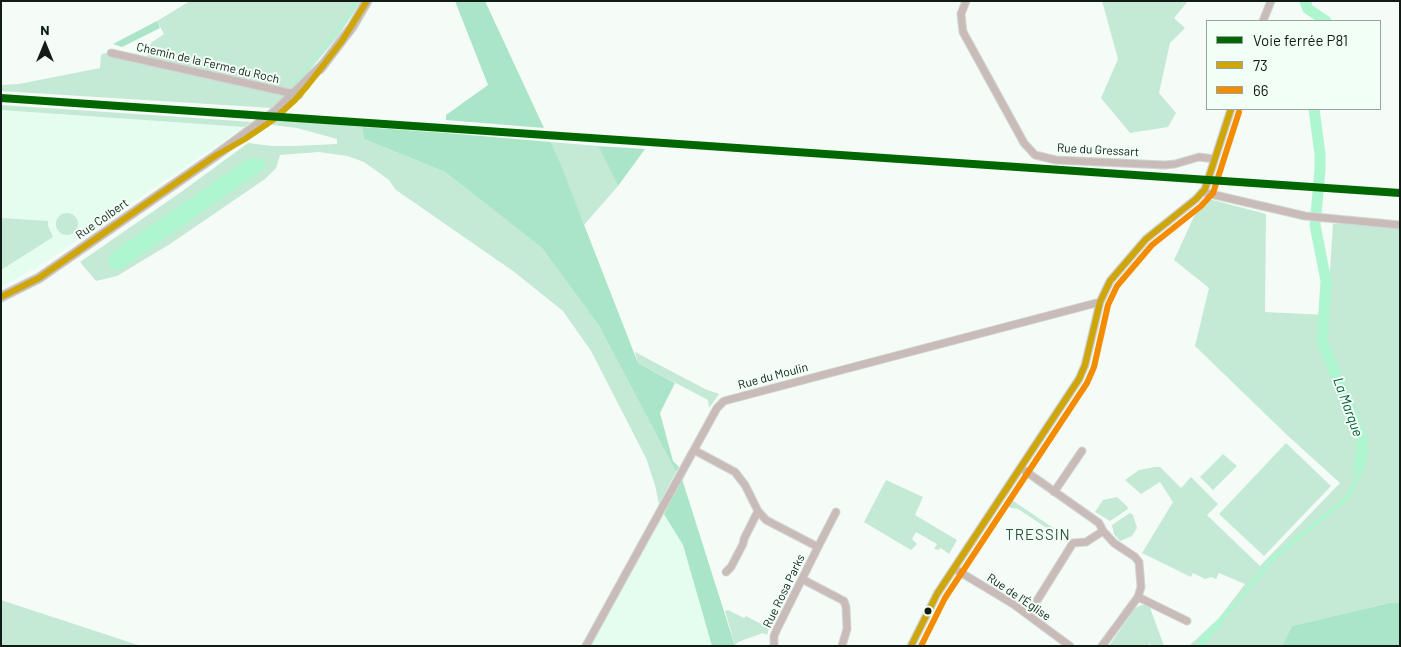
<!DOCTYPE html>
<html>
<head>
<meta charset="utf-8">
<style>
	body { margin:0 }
	#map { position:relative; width:1401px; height:647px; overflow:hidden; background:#f5fcf8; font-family:Barlow,sans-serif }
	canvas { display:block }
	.frame { position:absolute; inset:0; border:2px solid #111c16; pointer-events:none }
	.legend { position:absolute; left:1206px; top:20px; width:175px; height:90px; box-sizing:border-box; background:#f2fff7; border:1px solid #98a49d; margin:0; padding:6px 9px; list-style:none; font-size:15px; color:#111c16 }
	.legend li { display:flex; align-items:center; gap:10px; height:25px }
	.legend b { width:25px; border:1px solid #98a49d }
	.north { position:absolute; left:20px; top:20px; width:50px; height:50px; -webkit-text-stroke:4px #f2fff7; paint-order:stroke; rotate:0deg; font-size:14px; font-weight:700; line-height:20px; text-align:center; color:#111c16 }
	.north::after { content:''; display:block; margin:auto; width:18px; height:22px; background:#111c16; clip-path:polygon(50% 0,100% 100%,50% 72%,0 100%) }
</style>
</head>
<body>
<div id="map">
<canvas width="1401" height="647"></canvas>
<div class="frame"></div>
<ul class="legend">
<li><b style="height:6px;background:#060"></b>Voie ferrée P81</li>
<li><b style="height:6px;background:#cfa608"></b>73</li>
<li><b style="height:6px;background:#f38c01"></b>66</li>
</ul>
<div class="north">N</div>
</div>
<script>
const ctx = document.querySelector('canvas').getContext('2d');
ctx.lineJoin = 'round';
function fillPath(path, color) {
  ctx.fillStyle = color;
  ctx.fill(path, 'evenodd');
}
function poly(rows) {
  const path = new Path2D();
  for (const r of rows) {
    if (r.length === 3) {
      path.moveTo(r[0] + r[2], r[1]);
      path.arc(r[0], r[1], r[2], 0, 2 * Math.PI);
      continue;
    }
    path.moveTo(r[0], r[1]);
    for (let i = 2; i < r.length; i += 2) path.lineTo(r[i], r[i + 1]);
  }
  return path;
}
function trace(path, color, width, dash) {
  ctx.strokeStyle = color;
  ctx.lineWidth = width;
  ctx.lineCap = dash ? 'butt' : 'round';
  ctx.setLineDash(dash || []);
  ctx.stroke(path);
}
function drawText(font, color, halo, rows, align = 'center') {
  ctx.font = font + ' Barlow,sans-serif';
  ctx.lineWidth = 4;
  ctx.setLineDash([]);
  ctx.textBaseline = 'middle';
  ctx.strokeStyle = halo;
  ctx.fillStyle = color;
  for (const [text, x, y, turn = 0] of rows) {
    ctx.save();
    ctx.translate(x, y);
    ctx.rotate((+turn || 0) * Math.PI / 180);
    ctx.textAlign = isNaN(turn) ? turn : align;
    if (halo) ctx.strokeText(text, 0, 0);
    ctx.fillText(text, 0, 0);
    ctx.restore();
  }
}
const built = poly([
	[1,110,244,127,42,264,1,287],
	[659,504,683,545,712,646,582,646]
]);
const green = poly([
	[190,1,361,1,339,35,295,88,272,108,1,91,1,85,19,84,100,68,101,55,104,53,145,63,151,43,164,34,157,21],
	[1102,1,1188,1,1174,18,1185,28,1170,43,1159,93,1176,113,1168,127,1130,133,1101,98,1118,59],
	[1,105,167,116,252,122,244,127,1,110],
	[279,119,362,127,364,139,445,172,542,248,599,326,676,472,659,504,655,485,646,458,591,351,563,311,513,271,396,190,389,180,364,162,347,156,319,152,280,155,276,168,265,179,170,244,117,276,96,281,80,262,184,190,248,143,272,146,294,146,337,144,337,139,297,128,272,125],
	[551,142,598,146,618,186,584,225],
	[1205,198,1266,214,1265,312,1327,315,1333,224,1400,223,1400,603,1389,603,1292,626,1282,646,1189,646,1219,618,1245,584,1219,573,1216,579,1211,577,1205,579,1193,573,1191,577,1142,553,1173,502,1160,482,1141,494,1125,480,1139,470,1155,467,1160,467,1181,488,1191,477,1218,504,1207,515,1260,566,1340,483,1287,435,1195,346,1209,288,1174,260,1197,210],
	[67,224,11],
	[1,218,48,221,48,226,53,237,1,270],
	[635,352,705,389,719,394,709,408,708,400,638,363],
	[1286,443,1331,486,1264,556,1219,514],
	[1223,454,1237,466,1213,490,1200,477],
	[886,480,923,497,915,515,957,540,949,554,941,548,938,550,934,549,937,544,916,532,912,539,917,544,911,550,864,522],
	[1117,497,1127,506,1128,509,1110,521,1095,512,1103,500],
	[1009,498,1068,538,1066,541,1018,509,1011,508,1005,504],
	[1130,513,1133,515,1137,528,1132,536,1120,541,1114,534,1112,525],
	[1,600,141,646,1,646],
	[1141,605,1149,605,1164,646,1154,646,1149,644,1148,646,1109,646,1134,609],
	[728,610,744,618,746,616,769,628,767,635,763,633,738,642,735,645,725,611]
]);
const forest = poly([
	[455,1,485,1,544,128,446,120,446,115,488,85],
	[157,21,160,28,122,47,113,44],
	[362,127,446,133,551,142,562,168,638,363,675,383,660,413,673,461,679,467,676,472,599,326,542,248,445,172,364,139],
	[598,146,645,149,618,186],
	[682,479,735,646,712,646,683,545,664,514],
	[1389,603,1400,603,1400,646,1282,646,1292,626]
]);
const water = poly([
	[249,158,262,159,265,161,265,168,121,269,114,269,110,267,108,259,114,251],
	[1360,453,1363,453,1358,482,1349,499,1273,561,1203,646,1196,646,1200,638,1234,604,1269,559,1345,497,1353,484]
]);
const stream = poly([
	[294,84,330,39,349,14,356,1]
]);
const river = poly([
	[1305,1,1308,9,1326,21],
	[1314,109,1320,154,1320,170,1315,225,1326,281,1322,341,1361,436,1362,451,1359,468]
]);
const minor = poly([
	[966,1,961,14,963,32,1024,143,1035,155,1056,160,1165,165,1175,164,1199,157,1214,159],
	[1263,21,1271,1],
	[111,53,299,95],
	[1202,192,1305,216,1400,225],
	[694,450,735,472,745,485,758,511,766,520,818,547,777,629,774,636,774,646],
	[1021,468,1099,523,1103,531,1114,543,1135,557,1139,562,1141,587,1138,597,1102,646],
	[1054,492,1082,451],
	[818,547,836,512],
	[955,569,1013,604,1070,646],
	[726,572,731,567,743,544,744,539,758,511],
	[802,579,844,601,846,607,847,629,842,646],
	[1138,597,1187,621],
	[1028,615,1073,543,1086,542,1103,531],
	[586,646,717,408,724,401,1100,302],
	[911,646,937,594,1079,379,1085,365,1100,302,1110,281,1146,239,1196,199,1205,189,1231,109]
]);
const major = poly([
	[320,69,352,27,367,1],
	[1,297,39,278,215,156,276,111,323,65]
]);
const bus1 = poly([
	[1,297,39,278,215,156,245,139,273,120,295,100,308,85,342,41,367,1],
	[911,646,937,594,1079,379,1085,365,1100,302,1110,281,1146,239,1196,199,1205,189,1231,109]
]);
const bus2 = poly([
	[921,646,945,598,1087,383,1094,367,1108,305,1117,286,1152,245,1201,206,1213,193,1239,112]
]);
const rail1 = poly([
	[1,98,1400,193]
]);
const markers = [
	[928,611,4.5,"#111c16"]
];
const streetNames = [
	["Chemin de la Ferme du Roch",208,63,13],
	["Rue du Gressart",1098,150,3],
	["Rue Colbert",102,219,-35],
	["Rue du Moulin",773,376,-15],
	["Rue Rosa Parks",784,591,-64],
	["Rue de l'Église",1019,597,34]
];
const waterNames = [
	["La Marque",1348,407,70]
];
const quarterNames = [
	["TRESSIN",1038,535]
];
fillPath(built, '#e4fdee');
fillPath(green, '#c4e9d4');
fillPath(forest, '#aae5c8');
fillPath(water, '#adf6d0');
trace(stream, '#adf6d0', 2);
trace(river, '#adf6d0', 11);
trace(minor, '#d1d7d4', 9);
trace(major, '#d1d7d4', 11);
trace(minor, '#c9bbb7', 7);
trace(major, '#c7bbb8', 9);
trace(bus1, '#cfa608', 6);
trace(bus2, '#f38c01', 6);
trace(rail1, '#060', 8);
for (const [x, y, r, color] of markers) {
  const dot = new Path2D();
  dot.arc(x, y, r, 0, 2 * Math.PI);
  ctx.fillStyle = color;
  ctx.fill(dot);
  trace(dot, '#f2fff7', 2);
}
drawText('12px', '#111c16', '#f2fff7', streetNames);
drawText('italic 14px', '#005636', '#f2fff7', waterNames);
ctx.letterSpacing = '1px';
drawText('15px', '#344e40', '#f2fff7', quarterNames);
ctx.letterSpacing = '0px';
</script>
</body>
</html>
